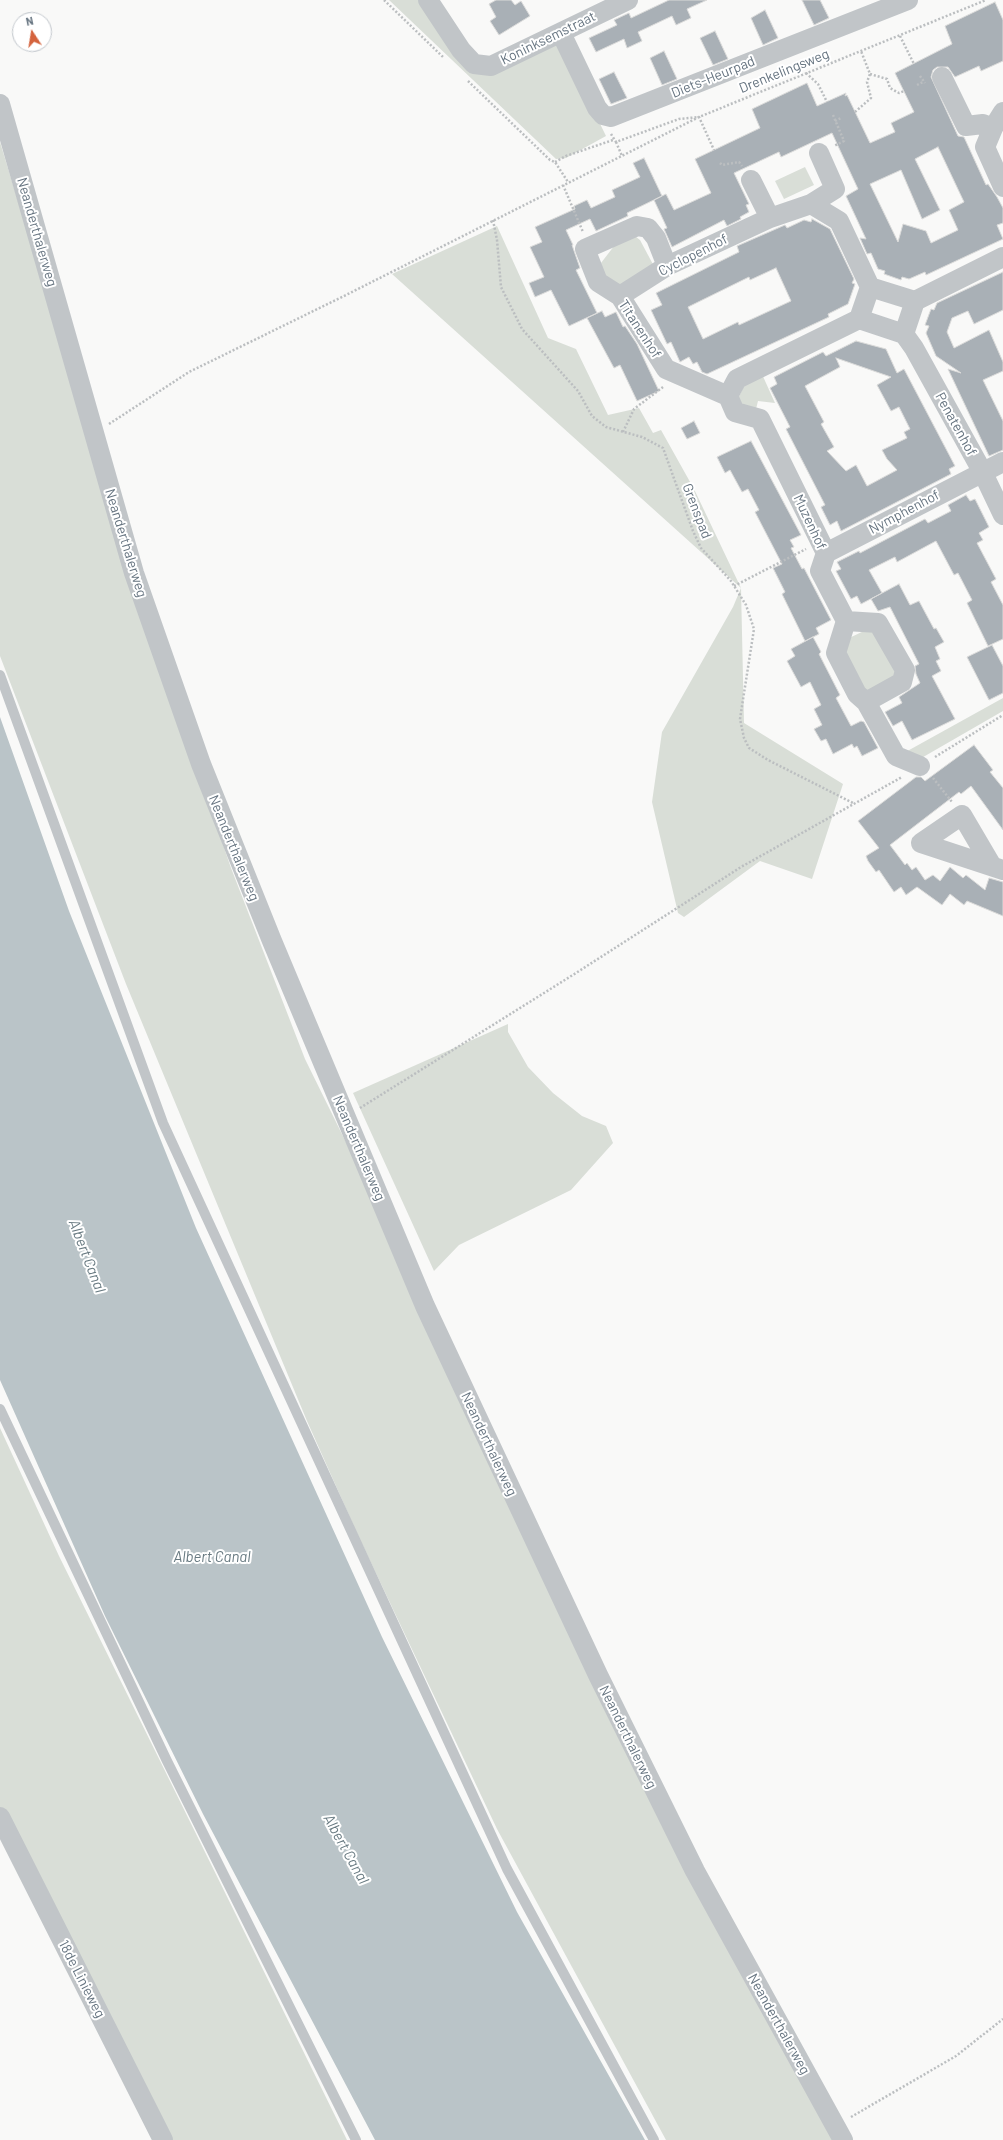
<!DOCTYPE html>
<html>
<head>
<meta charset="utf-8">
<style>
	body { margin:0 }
	#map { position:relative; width:1003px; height:2140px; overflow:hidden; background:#f9f9f8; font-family:Barlow,sans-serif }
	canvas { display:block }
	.north { position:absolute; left:12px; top:12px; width:40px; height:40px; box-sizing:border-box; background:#fff; border:1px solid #c2c7cc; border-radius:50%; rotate:348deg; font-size:11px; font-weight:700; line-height:16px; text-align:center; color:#667480 }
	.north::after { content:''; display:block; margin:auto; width:14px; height:18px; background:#d4633d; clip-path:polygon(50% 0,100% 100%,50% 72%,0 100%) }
</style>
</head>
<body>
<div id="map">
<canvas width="1003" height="2140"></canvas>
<div class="north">N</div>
</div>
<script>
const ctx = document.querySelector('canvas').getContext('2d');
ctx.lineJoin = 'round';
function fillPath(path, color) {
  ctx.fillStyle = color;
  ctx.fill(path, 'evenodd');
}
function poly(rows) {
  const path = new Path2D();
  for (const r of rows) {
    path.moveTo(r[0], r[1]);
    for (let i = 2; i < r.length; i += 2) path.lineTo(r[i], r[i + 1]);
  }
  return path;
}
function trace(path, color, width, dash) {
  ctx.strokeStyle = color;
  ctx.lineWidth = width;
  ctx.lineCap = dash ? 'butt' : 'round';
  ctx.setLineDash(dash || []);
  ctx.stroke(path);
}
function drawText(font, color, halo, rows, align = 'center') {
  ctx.font = font + ' Barlow,sans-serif';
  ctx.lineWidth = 4;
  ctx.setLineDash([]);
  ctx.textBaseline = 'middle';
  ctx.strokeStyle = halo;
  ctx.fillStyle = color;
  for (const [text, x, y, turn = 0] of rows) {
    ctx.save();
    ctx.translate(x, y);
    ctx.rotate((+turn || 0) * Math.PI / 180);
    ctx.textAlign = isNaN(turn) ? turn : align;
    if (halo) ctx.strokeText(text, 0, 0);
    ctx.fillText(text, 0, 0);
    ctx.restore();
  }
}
const green = poly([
	[389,0,423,0,470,66,559,40,606,136,566,158,556,159],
	[0,142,50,307,195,763,231,868,305,1059,837,2140,666,2140,497,1829,356,1531,307,1421,126,984,0,656],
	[805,167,814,185,784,199,775,181],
	[497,226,548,338,576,349,608,415,639,408,653,433,661,430,694,489,741,588,744,723,843,784,812,879,760,861,684,917,678,913,652,802,662,732,733,607,741,588,392,274],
	[631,233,640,240,656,270,621,286,604,277,601,263,621,237],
	[761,372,775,403,758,401,755,413,737,401,747,379],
	[866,630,876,633,896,669,895,677,869,691,859,688,842,652,845,640],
	[1003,698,1003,711,918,760,902,754],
	[508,1024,508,1032,528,1067,553,1093,582,1116,606,1126,613,1143,571,1190,459,1245,434,1271,353,1093],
	[0,1428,59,1556,347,2140,173,2140,0,1814]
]);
const water = poly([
	[0,717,69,911,196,1228,382,1637,517,1912,645,2140,375,2140,203,1814,105,1616,0,1380]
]);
const building = poly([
	[496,0,511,0,515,5,521,1,530,16,499,35,490,21,496,17,489,4,496,0],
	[669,0,707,0,687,9,691,18,676,25,672,16,638,32,642,41,627,48,624,39,596,52,589,38,617,25,614,20,629,13,631,18,669,0],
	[802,0,820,0,829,18,814,25,802,0],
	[995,2,1003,20,1003,61,981,71,979,66,955,77,948,67,937,67,933,70,931,77,958,136,964,137,986,185,988,184,997,197,1003,208,1003,223,997,225,1003,239,926,275,925,272,909,279,902,277,901,280,884,274,885,271,878,269,871,253,867,254,860,238,866,239,846,196,858,189,832,133,781,157,779,152,734,173,749,204,746,205,749,212,740,217,741,219,727,226,724,220,672,247,664,229,667,228,654,200,666,194,674,210,711,193,695,159,760,128,752,109,807,83,817,106,846,93,845,96,847,95,870,143,895,132,891,123,914,112,895,73,952,44,945,26,995,2],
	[938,147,964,202,949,210,958,230,931,243,926,231,903,224,898,242,870,184,901,170,922,219,940,210,915,159,938,147],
	[765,10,778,38,763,45,751,18,765,10],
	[715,31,728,59,713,65,700,38,715,31],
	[664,51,677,79,662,85,650,58,664,51],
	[614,72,627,98,611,104,599,79,614,72],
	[644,158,662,196,627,213,628,216,596,231,590,219,566,230,573,245,572,245,580,268,576,270,597,313,569,326,551,290,535,297,529,283,544,277,530,247,542,242,535,227,575,209,574,206,587,200,591,208,615,197,612,190,640,177,633,163,644,158],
	[812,219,830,229,854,279,852,283,855,284,848,304,828,314,829,317,707,374,702,372,697,362,693,364,689,357,680,362,671,342,667,344,651,310,662,305,656,293,739,252,737,246,785,225,787,228,804,220,811,222,812,219],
	[776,268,791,301,739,325,738,322,703,339,688,307,749,277,750,280,776,268],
	[1003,272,1003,310,974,324,968,311,952,318,947,332,954,348,989,330,1003,362,1003,371,983,380,1003,421,1003,450,989,456,948,369,961,373,936,356,926,333,929,326,925,325,931,309,934,310,937,303,1003,272],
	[602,311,605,317,616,312,623,327,625,326,637,344,659,391,637,401,620,365,614,368,587,318,602,311],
	[856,341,886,349,897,373,904,369,955,466,949,469,951,474,841,531,837,521,830,525,821,507,825,505,786,429,790,427,770,388,777,384,774,377,823,352,826,356,856,341],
	[836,358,891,377,877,385,891,411,899,407,910,429,904,432,907,438,882,450,887,459,897,470,867,486,856,465,846,471,827,451,834,447,821,424,824,422,805,386,840,367,836,358],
	[694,421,700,433,687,439,681,428,694,421],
	[751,441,801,535,790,540,794,547,791,548,802,569,804,568,831,620,816,628,819,634,805,641,782,594,785,592,773,568,782,564,755,512,759,510,748,489,742,492,730,470,725,473,717,457,751,441],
	[966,495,970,501,975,499,989,527,979,533,983,540,977,543,996,579,991,582,1003,605,1003,639,988,646,967,603,972,600,958,573,954,575,936,541,897,562,895,557,869,570,882,593,861,604,857,596,851,599,836,571,841,569,837,562,859,551,860,553,925,519,928,523,951,511,948,505,966,495],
	[899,584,910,605,919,601,934,629,936,628,944,642,935,647,940,659,936,661,941,671,932,676,955,719,912,740,902,721,893,726,885,712,902,703,899,697,920,683,916,674,915,666,919,664,890,607,878,611,871,599,899,584],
	[813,637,821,652,819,654,840,695,836,698,851,726,861,721,864,722,878,748,862,756,857,746,854,748,852,744,833,754,826,739,821,741,814,729,822,725,814,709,821,705,810,682,801,687,787,661,795,656,791,649,813,637],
	[992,645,1003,666,1003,693,989,700,967,657,992,645],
	[974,745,993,770,990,772,1003,788,1003,830,971,786,961,794,959,792,890,845,905,865,907,863,912,870,916,867,925,880,933,875,940,881,950,867,963,878,966,875,985,890,989,878,1003,882,1003,916,967,901,964,905,950,894,942,905,917,887,906,895,901,887,894,892,879,870,876,872,868,861,866,856,879,848,858,821,916,777,921,777,925,781,974,745]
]);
const path = poly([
	[384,0,443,57],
	[900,36,914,64],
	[806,73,818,84,827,102],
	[870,74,887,79,890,88,899,93,904,91],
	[920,76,925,83],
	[468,81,550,160,555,162,568,182],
	[917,85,923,82],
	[855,112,871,98,867,82,870,74,861,51],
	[833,115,844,141,834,146],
	[835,121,841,118],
	[611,134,616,142,679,119,699,117,714,150],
	[616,142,622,156],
	[555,162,566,156,613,140],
	[720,163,722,165,739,162,742,166],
	[563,185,583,232],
	[493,220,497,240,501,287,522,329,578,391,592,416,606,427,642,437,663,448,693,531,701,548,731,581,746,605,754,629,740,719,744,738,749,748,768,760,855,804],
	[109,424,189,372,346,295,699,117,986,0],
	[623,432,634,409,663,387],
	[734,586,806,549],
	[935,757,1003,715],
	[933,778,952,802],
	[360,1108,576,973,741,867,902,777],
	[851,2117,956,2056,1003,2019]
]);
const service = poly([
	[0,675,163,1123,507,1869,654,2140],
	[0,1409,167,1761,356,2140]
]);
const minor = poly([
	[428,0,461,50,474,64,491,66,628,0],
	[561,33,597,108,603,115,611,117,908,0],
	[942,77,966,126,983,124,993,128],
	[0,104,134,573,201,764,272,941,425,1306,598,1675,695,1871,843,2140],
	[1003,112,993,128,985,147,1003,187],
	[751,180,770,218],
	[811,204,835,189,819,153],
	[667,266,656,238,648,228,637,226,585,249,598,282,620,296,666,369,728,396],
	[870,287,915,301],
	[620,296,667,266,770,218,811,204,839,221,870,287],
	[915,301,1003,257],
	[859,319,870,287],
	[904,334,859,319,737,379,728,396,735,412,760,419,826,553,820,571,846,621,836,653,857,694,866,702,896,756,920,766],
	[904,334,914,348,982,471,1003,515],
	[904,334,915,301],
	[826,553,1003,462],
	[846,621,878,623,905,670,902,682,866,702],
	[992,866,962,815,921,843,1003,870],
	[0,1817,163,2140]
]);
const streetNames = [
	["Koninksemstraat",548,38,-26],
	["Drenkelingsweg",784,71,-22],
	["Diets-Heurpad",713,77,-22],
	["Neanderthalerweg",37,232,74],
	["Cyclopenhof",693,255,-27],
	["Titanenhof",640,329,57],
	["Penatenhof",956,424,61],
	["Grenspad",697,511,69],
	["Nymphenhof",904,512,-28],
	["Muzenhof",810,522,65],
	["Neanderthalerweg",126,543,73],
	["Neanderthalerweg",234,848,68],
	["Neanderthalerweg",359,1148,67],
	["Neanderthalerweg",489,1444,65],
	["Neanderthalerweg",628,1737,64],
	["18de Linieweg",82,1979,63],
	["Neanderthalerweg",779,2024,61]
];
const waterNames = [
	["Albert Canal",87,1256,69],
	["Albert Canal",212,1557],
	["Albert Canal",346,1849,61]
];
fillPath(green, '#d9ded7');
fillPath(water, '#bac4c8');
fillPath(building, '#a9b0b6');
trace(building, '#dbdbda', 1);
trace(path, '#bbbec0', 2.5, [2, 2]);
trace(service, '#c1c5c8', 10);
trace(minor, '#c1c5c8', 20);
drawText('14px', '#667480', '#fff', streetNames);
drawText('italic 15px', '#677980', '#fff', waterNames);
</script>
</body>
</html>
